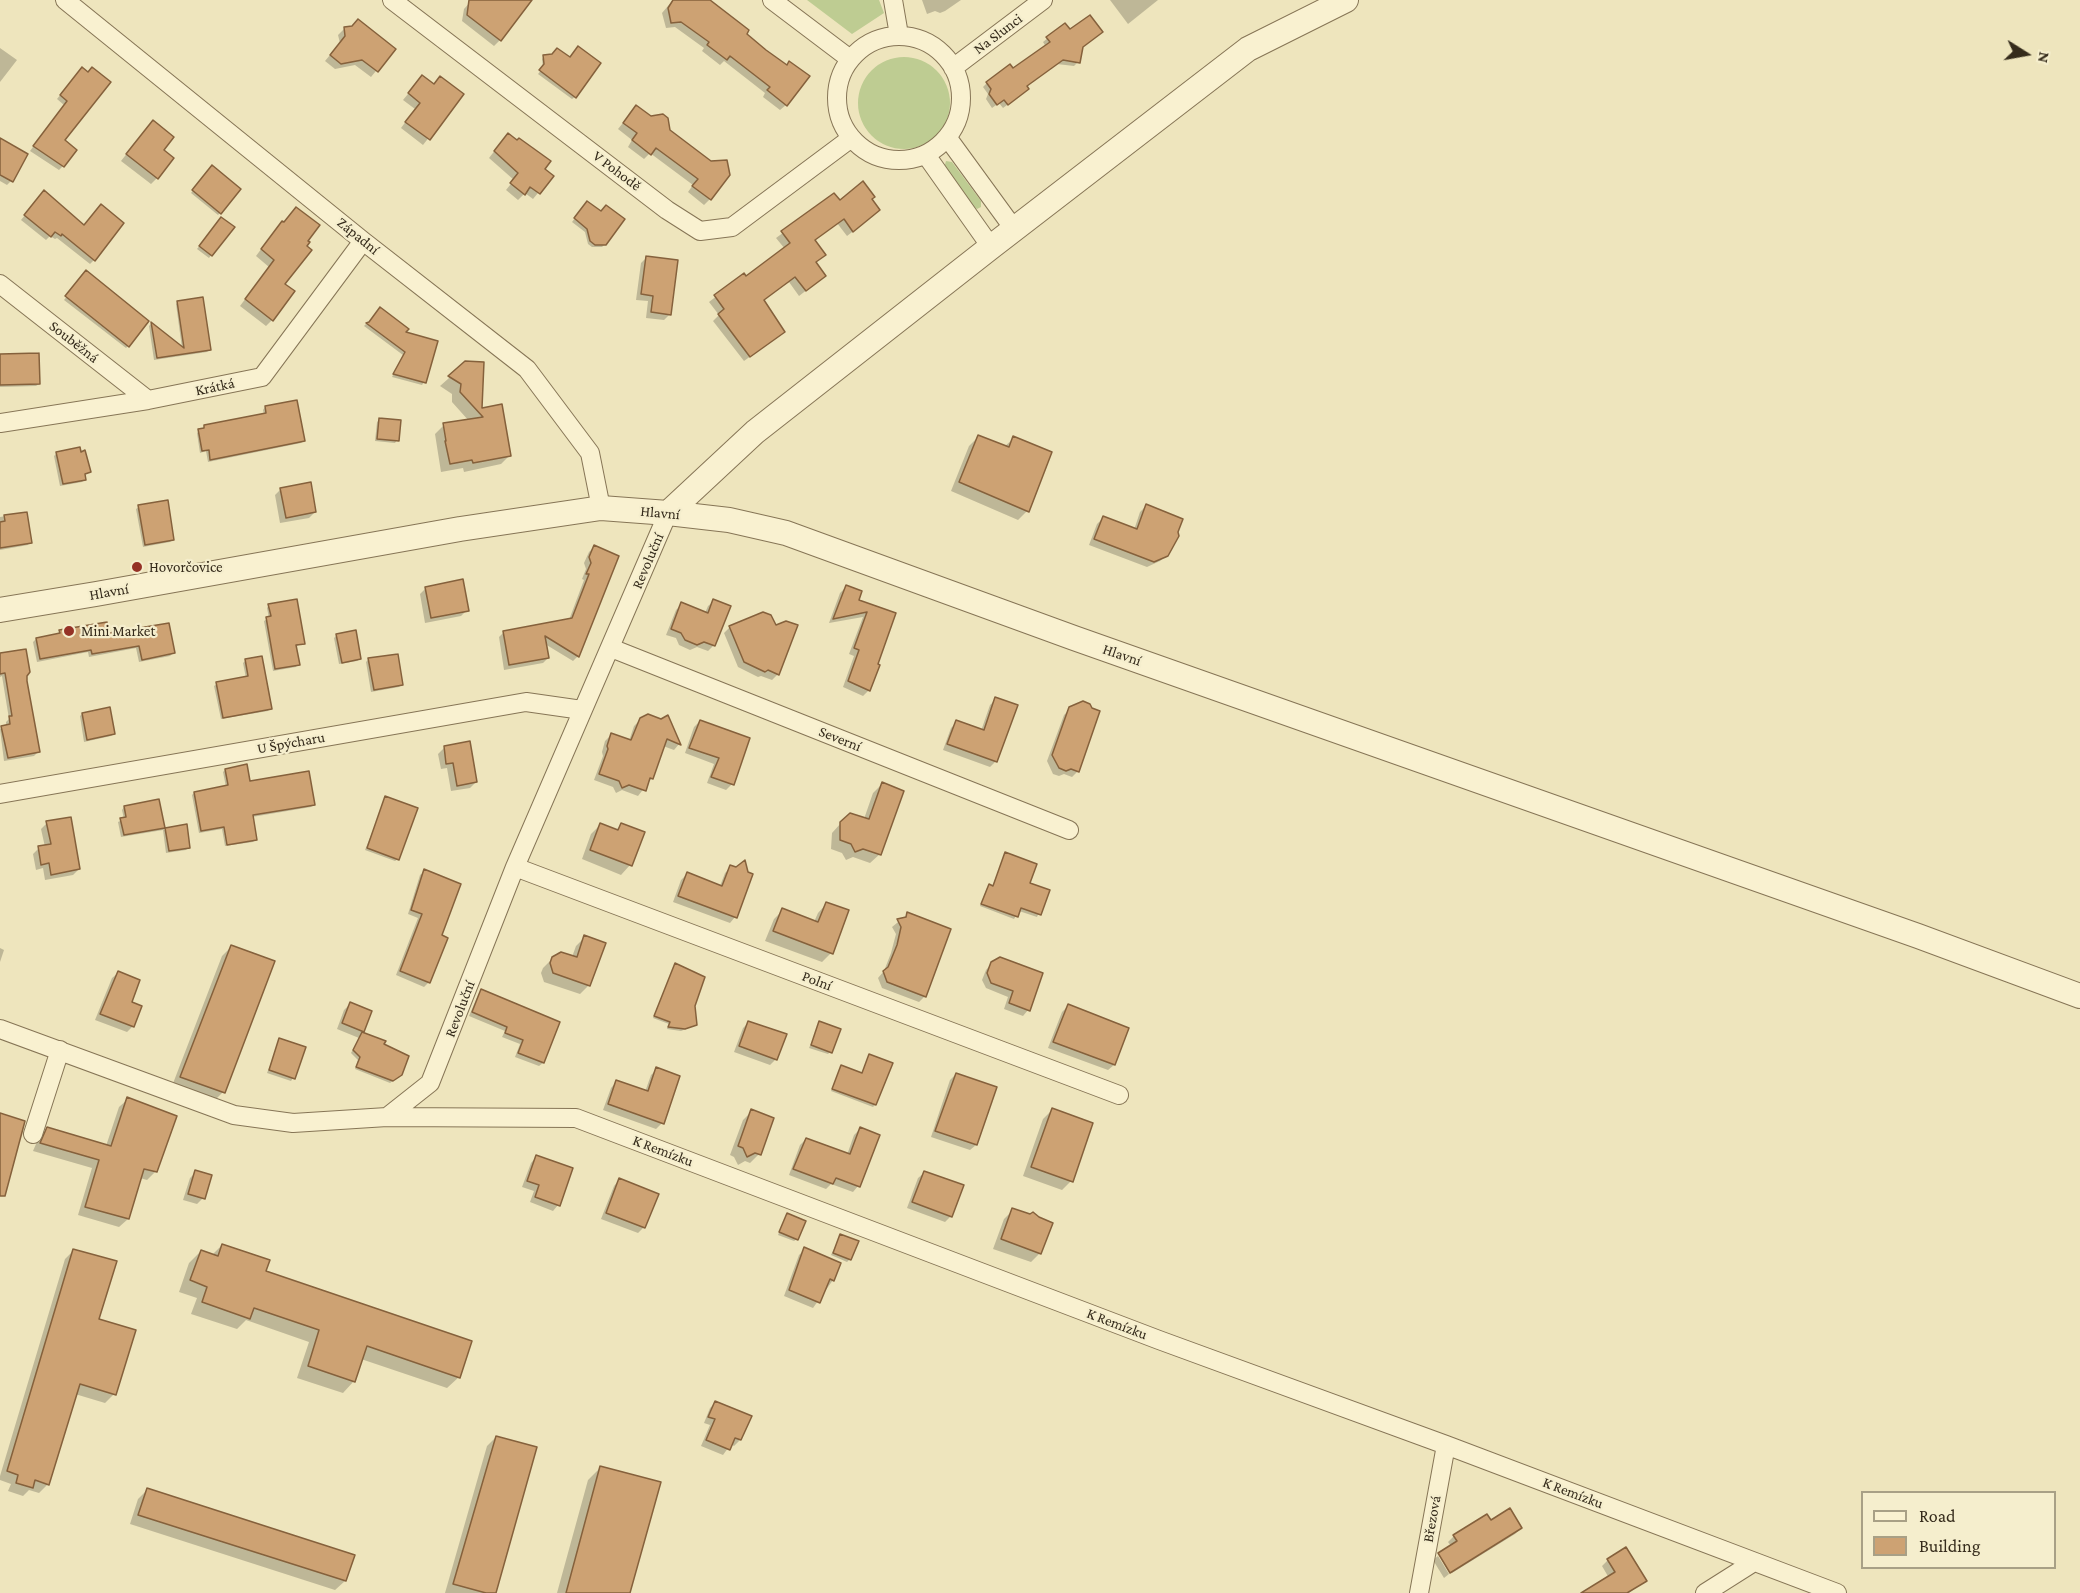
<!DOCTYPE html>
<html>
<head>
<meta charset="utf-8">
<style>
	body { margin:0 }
	#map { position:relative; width:2080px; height:1593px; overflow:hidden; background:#eee5bd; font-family:"Crimson Pro",serif }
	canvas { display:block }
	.legend { position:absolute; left:1861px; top:1491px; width:195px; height:78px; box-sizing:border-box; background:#f5eecd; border:2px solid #a8a086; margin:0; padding:8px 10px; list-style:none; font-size:18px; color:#352b1b }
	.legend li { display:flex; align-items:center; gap:12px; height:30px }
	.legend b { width:30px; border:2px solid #a8a086 }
	.north { position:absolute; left:1996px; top:24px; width:60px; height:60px; -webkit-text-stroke:4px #f5eecd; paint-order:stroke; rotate:101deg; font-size:16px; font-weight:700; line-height:24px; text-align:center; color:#352b1b }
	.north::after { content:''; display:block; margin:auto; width:21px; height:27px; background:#352b1b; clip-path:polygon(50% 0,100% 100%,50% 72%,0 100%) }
</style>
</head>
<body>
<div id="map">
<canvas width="2080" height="1593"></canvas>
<ul class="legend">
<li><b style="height:8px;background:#f9f1d0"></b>Road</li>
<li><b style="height:16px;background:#cda273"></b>Building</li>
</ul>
<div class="north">N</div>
</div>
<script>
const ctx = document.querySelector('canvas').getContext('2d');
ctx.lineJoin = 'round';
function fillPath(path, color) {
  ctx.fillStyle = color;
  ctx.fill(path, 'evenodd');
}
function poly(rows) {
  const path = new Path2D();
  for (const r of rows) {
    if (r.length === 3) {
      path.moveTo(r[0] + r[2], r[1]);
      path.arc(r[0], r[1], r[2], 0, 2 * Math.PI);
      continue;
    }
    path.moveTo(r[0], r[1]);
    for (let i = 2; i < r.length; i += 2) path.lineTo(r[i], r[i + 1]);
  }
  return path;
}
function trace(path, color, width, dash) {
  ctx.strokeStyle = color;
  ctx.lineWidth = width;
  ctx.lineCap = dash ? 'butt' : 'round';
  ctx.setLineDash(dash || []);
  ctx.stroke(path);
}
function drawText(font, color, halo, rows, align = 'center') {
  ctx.font = font + ' "Crimson Pro",serif';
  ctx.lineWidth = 4.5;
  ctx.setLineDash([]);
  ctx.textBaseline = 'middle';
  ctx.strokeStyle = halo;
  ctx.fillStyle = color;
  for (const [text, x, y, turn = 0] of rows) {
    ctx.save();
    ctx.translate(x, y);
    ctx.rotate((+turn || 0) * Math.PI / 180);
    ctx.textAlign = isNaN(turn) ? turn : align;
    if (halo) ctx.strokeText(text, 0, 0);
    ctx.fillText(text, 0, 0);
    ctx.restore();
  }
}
const green = poly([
	[807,0,879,0,884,13,852,34],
	[904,103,46],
	[946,161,952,162,981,201,981,207,977,209,974,207,944,168]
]);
const shadow = poly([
	[472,0,520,0,500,40,494,46,462,21,464,9],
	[673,0,707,0,745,35,786,105,780,110,763,97,765,93,724,61,720,65,702,51,704,48,675,27,666,28,662,13],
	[922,0,961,0,945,11,940,13,935,11,927,14],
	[1110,0,1158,0,1128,24],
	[1064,25,1082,48,1078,62,1074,66,1057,64,1025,86,1023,93,1003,108,999,103,992,108,986,99,988,94,983,87,987,83,1013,70,1046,47,1043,42],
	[344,29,394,49,371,77,355,65,335,69,325,61,340,43,338,35],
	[0,48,17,60,0,82],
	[544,57,575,97,572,99,538,74,543,68,542,59],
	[78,73,63,140,63,166,59,170,30,151,64,105,57,99],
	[422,77,433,85,462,95,423,145,401,128,415,109,403,100],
	[631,113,650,117,710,163,710,199,704,205,688,192,693,185,650,153,644,159,628,147,632,140,618,129],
	[147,128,162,150,157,178,151,184,121,161],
	[0,140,11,181,7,185,0,181],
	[503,140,552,176,533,199,525,193,518,200,506,190,514,180,489,158],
	[209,170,220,213,218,215,191,193],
	[834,195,840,202,871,200,873,216,847,236,837,223,814,241,818,260,815,263,825,276,799,296,789,282,762,301,777,337,744,361,713,321,719,315,709,302,744,275,746,278,785,249,776,238],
	[40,197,94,260,90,264,57,238,55,239,50,236,46,240,21,220],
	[585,205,605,244,602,247,592,247,588,244,585,232,572,222],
	[219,221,233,227,209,258,197,249],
	[276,229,306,241,283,284,272,320,266,326,240,306,269,267,256,256],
	[647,257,670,314,664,320,646,318,648,301,636,300,641,263],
	[84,275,128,346,126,348,64,300],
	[178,302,210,349,207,352,154,360,149,326,151,324,182,348,176,304],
	[366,324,404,333,424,382,422,385,392,377,403,355,364,326],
	[0,356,39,384,36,386,0,387],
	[466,363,480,410,510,455,501,464,464,472,463,468,441,472,435,434,444,425,469,421,452,402,452,394,440,386],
	[265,407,303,441,301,443,208,462,206,451,200,453,197,433,205,426,264,415,263,410],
	[380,419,397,440,395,443,375,441,377,422],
	[978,437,1004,447,1014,438,1027,511,1018,520,951,491,969,446],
	[57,453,90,472,84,475,85,479,82,482,60,486,54,456],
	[281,489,315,512,309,518,280,523,275,495],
	[1146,506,1167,555,1160,561,1147,567,1089,545,1097,524,1103,518,1134,530,1140,512],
	[139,507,173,539,170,542,143,547,136,509],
	[25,513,30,542,28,545,0,550,0,517],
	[594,547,578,656,573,661,545,644,548,658,543,663,504,670,499,637,504,632,569,620,584,580,582,579,586,569,584,563,589,552],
	[846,587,857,601,894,614,869,690,863,696,843,687,854,656,849,654,863,617,829,623,840,593],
	[426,588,467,610,461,616,425,623,420,594],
	[714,601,714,645,708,651,697,647,690,650,679,645,676,638,666,635,676,610,682,604,705,613,708,606],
	[269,605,303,643,295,647,298,664,296,667,273,671,264,621,269,618,267,608],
	[106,624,108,635,173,653,170,656,139,662,136,648,89,657,88,652,37,662,33,642,36,639,55,636,59,632],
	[730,627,778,674,772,680,761,676,758,677,738,667,724,633],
	[337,635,360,659,357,661,339,664,334,638],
	[0,654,26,675,38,752,34,756,4,761,0,729,6,726,6,722,9,719,2,676,0,677],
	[246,660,270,708,268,711,221,719,214,686,217,684,246,678,243,663],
	[368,660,402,684,399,687,371,692,366,662],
	[996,699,996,761,990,767,943,750,951,728,957,722,981,731,990,705],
	[1070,709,1078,771,1072,777,1064,774,1059,776,1053,774,1047,761,1064,715],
	[82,714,114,734,111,736,84,742,80,716],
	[641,719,679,744,674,750,663,746,652,778,638,796,622,790,616,793,613,787,594,780,603,756,602,752,605,741,611,735,629,741,634,726],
	[700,721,748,739,732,784,726,790,707,783,714,764,685,753,694,727],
	[444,748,476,782,470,788,451,791,447,768,441,769,438,754],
	[225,770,249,783,314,804,311,807,252,817,255,840,253,842,225,846,222,829,199,833,192,795,194,793,226,787,223,772],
	[882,784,880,854,870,863,853,857,846,860,842,853,831,849,832,833,841,823,864,819,873,793],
	[386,798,398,859,395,861,365,850],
	[158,801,164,830,185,826,189,847,186,850,166,853,163,830,121,837,118,822,124,819,122,810,124,807],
	[47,823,79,869,73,875,45,880,43,868,36,870,33,854,39,848,45,847,41,829],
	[622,824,630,865,621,875,582,859,591,834,600,825,615,831],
	[1005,854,1029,884,1048,891,1037,917,1019,911,1014,919,980,906,987,888,989,886,992,887],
	[731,867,735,917,730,923,673,902,681,880,687,874,720,886,725,873],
	[425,871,440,936,429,982,424,987,396,975,418,918,408,914,420,875],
	[827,903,831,953,822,962,765,941,774,919,783,910,814,922,818,913],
	[908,914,925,996,919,1002,882,988,878,978,884,971,891,953,896,934,892,927],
	[585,937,589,985,580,994,544,982,541,973,543,968,553,958,572,957,576,946],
	[231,947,223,1092,214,1101,172,1086,222,956],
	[0,948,4,950,0,962],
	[992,963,1028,1010,1023,1016,1004,1009,1008,997,986,988,982,980,986,970],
	[675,965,693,1006,696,1025,681,1031,667,1029,669,1024,653,1018],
	[118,973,130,1003,133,1026,127,1032,95,1020,112,978],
	[482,991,558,1023,543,1063,539,1066,515,1057,520,1044,502,1037,505,1031,469,1016,478,995],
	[350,1004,363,1031,361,1033,384,1041,382,1044,397,1078,390,1083,355,1069,358,1060,351,1053,359,1038,337,1029,344,1010],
	[1068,1006,1127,1028,1114,1065,1108,1070,1048,1048,1062,1012],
	[749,1022,776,1059,770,1065,734,1052,743,1028],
	[820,1023,830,1052,828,1054,809,1048],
	[280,1040,293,1078,291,1081,267,1073],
	[870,1055,875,1105,873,1107,831,1091,842,1067,861,1074],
	[657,1069,662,1123,656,1129,603,1110,611,1088,616,1082,645,1092,651,1075],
	[956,1074,995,1088,976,1145,970,1150,931,1137,950,1080],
	[128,1099,156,1171,147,1180,140,1178,128,1219,119,1227,78,1215,92,1168,33,1151,39,1137,47,1129,106,1146,119,1107],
	[1052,1110,1071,1181,1062,1190,1023,1176,1043,1119],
	[752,1111,759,1154,750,1163,745,1161,738,1165,734,1157,730,1155,743,1120],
	[860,1129,878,1136,858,1186,853,1192,831,1184,826,1189,789,1175,800,1145,806,1139,847,1155,854,1135],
	[536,1157,558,1205,553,1211,530,1202,534,1191,522,1187,531,1163],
	[196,1172,203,1198,197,1204,183,1200,190,1178],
	[924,1173,951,1216,945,1222,907,1208,918,1178],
	[619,1180,644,1227,638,1233,601,1219,614,1186],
	[1013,1210,1040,1253,1031,1262,993,1249,1004,1219],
	[787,1215,797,1239,794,1241,778,1235],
	[840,1236,850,1259,847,1262,831,1255],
	[222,1245,265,1272,459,1377,447,1388,361,1359,354,1381,343,1393,297,1378,309,1342,246,1320,237,1329,191,1314,197,1298,179,1292,189,1263,201,1251,212,1255],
	[805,1249,833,1280,813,1308,784,1296,799,1255],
	[74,1250,97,1320,114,1394,105,1403,75,1394,48,1484,39,1493,29,1490,23,1496,8,1491,11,1484,0,1480,0,1476,65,1259],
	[716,1402,750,1417,740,1440,734,1446,731,1444,723,1455,701,1446,710,1425,704,1423,710,1408],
	[496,1437,495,1593,445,1593,487,1446],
	[601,1467,628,1593,557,1593,588,1480],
	[147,1490,353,1556,345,1581,335,1590,130,1524,138,1499],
	[1490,1522,1521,1528,1515,1534,1452,1573,1440,1554,1451,1546,1448,1542,1454,1536],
	[1438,1556,1449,1574,1444,1578,1433,1560],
	[1608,1560,1645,1581,1629,1593,1584,1593,1609,1578,1602,1566]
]);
const building = poly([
	[469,0,532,0,501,41,467,15,469,0],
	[673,0,710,0,749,30,747,34,766,50,787,65,789,61,810,76,787,106,767,90,770,87,730,56,727,60,707,45,709,42,681,22,671,23,668,8,673,0],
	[1090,15,1103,32,1083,47,1080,63,1063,60,1027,86,1029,89,1008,105,1004,100,997,105,989,94,991,89,986,82,1010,64,1013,68,1050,42,1046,37,1065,23,1070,29,1090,15],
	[358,19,396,49,378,72,362,60,341,64,330,55,345,36,344,27,352,26,358,19],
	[578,46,601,63,576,98,539,70,544,64,543,55,552,54,557,48,570,57,578,46],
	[82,67,88,72,92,67,111,82,65,140,77,150,64,167,33,146,67,101,60,95,82,67],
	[422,75,434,84,440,76,464,94,430,140,405,122,420,103,408,93,422,75],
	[636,105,651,116,663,114,668,118,670,130,711,161,727,160,730,175,711,200,692,186,698,179,656,148,651,155,632,140,637,133,623,123,636,105],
	[153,120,174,137,164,150,174,158,158,179,126,154,153,120],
	[508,133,517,140,519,138,551,161,545,169,554,176,540,194,530,187,525,195,510,183,518,173,494,151,508,133],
	[0,138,28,154,13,182,0,175,0,138],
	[212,165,241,189,221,214,192,190,212,165],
	[863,181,875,197,872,199,880,210,853,232,844,219,815,240,826,255,816,262,826,276,806,291,795,277,764,300,785,332,750,357,718,314,724,309,714,295,744,273,746,276,790,243,781,231,834,193,840,200,863,181],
	[44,190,84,225,101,204,124,223,95,261,62,234,61,236,55,232,51,237,24,215,44,190],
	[587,201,601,211,606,205,625,219,606,245,595,245,590,241,587,229,574,218,587,201],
	[296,207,320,225,308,241,310,242,307,246,312,250,285,284,295,291,273,321,245,299,274,260,261,249,282,221,284,222,296,207],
	[221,217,235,227,212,256,199,246,221,217],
	[646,256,678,260,671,315,651,312,653,296,641,294,646,256],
	[86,270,149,321,129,347,65,296,86,270],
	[203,297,211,350,157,358,151,322,184,348,177,301,203,297],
	[380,307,409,329,406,332,438,341,426,383,393,374,405,352,366,323,369,322,380,307],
	[39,353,40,384,0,385,0,354,39,353],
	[465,361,484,362,482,408,502,404,511,456,473,463,472,460,450,464,445,441,446,441,443,423,483,417,460,392,461,384,448,376,465,361],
	[297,400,305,441,210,460,209,450,202,451,198,429,204,428,204,425,266,413,265,406,297,400],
	[379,418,401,420,399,441,377,439,379,418],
	[978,435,1009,447,1013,436,1052,452,1029,512,959,482,978,435],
	[80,447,81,452,85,450,91,472,85,474,86,480,63,484,56,452,80,447],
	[311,482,316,512,286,518,280,488,311,482],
	[168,500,174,540,145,545,138,505,168,500],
	[1146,504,1183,519,1178,532,1179,536,1168,556,1154,562,1094,539,1103,516,1137,529,1146,504],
	[27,512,32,543,0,548,0,522,5,521,4,515,27,512],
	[594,545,619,556,579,657,545,636,549,658,509,665,503,631,572,618,589,574,586,574,591,563,589,557,594,545],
	[463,579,469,611,431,618,425,587,463,579],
	[846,585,862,591,859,600,896,613,878,664,880,665,870,691,848,681,859,650,854,648,867,612,833,619,846,585],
	[297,599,305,644,296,645,300,665,275,669,266,617,271,616,268,604,297,599],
	[713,599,731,606,715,646,704,642,697,645,685,640,681,633,671,629,681,602,708,613,713,599],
	[763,612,771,615,776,625,786,621,798,625,779,675,768,670,765,672,744,662,729,626,763,612],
	[107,622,109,633,169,623,175,653,142,660,139,646,92,654,91,650,40,659,36,638,60,633,59,630,107,622],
	[356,630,361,659,342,663,336,634,356,630],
	[26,649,30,672,27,676,27,681,40,752,8,758,1,726,10,724,9,716,12,716,5,673,0,674,0,653,26,649],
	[398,654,403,685,374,690,368,658,398,654],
	[262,656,272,709,223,718,216,682,248,676,245,659,262,656],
	[995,697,1018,705,997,762,947,744,956,720,984,730,995,697],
	[1083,701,1090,704,1092,708,1100,711,1079,772,1071,769,1066,771,1059,768,1052,755,1069,707,1083,701],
	[110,707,115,734,87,740,82,713,110,707],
	[648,714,661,719,668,715,681,745,667,739,653,779,650,778,646,791,629,785,622,788,619,781,599,774,608,749,607,746,611,733,631,740,640,718,648,714],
	[700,720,750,738,734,785,711,777,719,758,689,748,700,720],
	[470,741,477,782,457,786,453,763,446,764,444,746,470,741],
	[247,764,250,781,309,771,315,805,253,815,257,840,227,845,224,827,201,831,194,792,228,785,225,769,247,764],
	[882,782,904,791,881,855,863,849,855,852,851,844,840,840,840,822,850,813,869,819,882,782],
	[385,796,418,808,399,860,367,848,385,796],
	[159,799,165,828,124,835,120,818,126,817,124,806,159,799],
	[71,817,80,869,51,875,49,863,41,865,38,846,51,844,46,821,71,817],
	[600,823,618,830,621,823,645,832,632,866,590,850,600,823],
	[187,824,190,848,169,851,165,828,187,824],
	[1005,852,1037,864,1030,883,1050,890,1041,915,1021,908,1018,917,981,904,989,884,993,886,1005,852],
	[745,860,748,872,753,874,737,918,678,896,687,872,722,886,730,865,736,867,745,860],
	[424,869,461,884,442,935,448,938,430,983,400,971,422,914,411,910,424,869],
	[826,902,849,910,833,954,773,931,782,908,818,922,826,902],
	[907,912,951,929,926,997,887,982,883,971,888,967,897,945,901,927,897,919,906,917,907,912],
	[584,935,606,943,590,986,553,973,550,963,552,957,561,952,577,957,584,935],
	[231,945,275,961,225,1093,180,1077,231,945],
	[1000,957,1043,973,1030,1011,1009,1003,1013,991,991,983,987,973,991,962,1000,957],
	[675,963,705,977,695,1006,697,1025,685,1029,668,1027,670,1022,654,1016,675,963],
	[118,971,140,980,132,1002,142,1006,134,1027,100,1014,118,971],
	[481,989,560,1022,544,1063,518,1053,523,1040,505,1033,507,1027,472,1012,481,989],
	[350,1002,372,1011,364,1032,342,1023,350,1002],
	[1068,1004,1129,1028,1115,1065,1053,1042,1068,1004],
	[748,1021,787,1034,777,1060,739,1046,748,1021],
	[819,1021,841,1029,832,1053,811,1045,819,1021],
	[362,1032,386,1041,384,1044,409,1056,402,1075,393,1081,356,1067,360,1057,353,1050,362,1032],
	[279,1038,306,1047,295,1079,269,1070,279,1038],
	[869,1054,893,1063,876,1105,832,1089,841,1065,862,1073,869,1054],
	[656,1067,680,1076,664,1124,608,1104,616,1080,648,1091,656,1067],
	[956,1073,997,1087,977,1145,935,1131,956,1073],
	[127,1097,177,1116,157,1172,144,1169,129,1219,85,1207,99,1160,40,1143,47,1127,111,1146,127,1097],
	[1052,1108,1093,1123,1073,1182,1031,1167,1052,1108],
	[751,1109,774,1118,761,1155,755,1153,747,1157,743,1148,738,1146,751,1109],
	[0,1113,25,1121,5,1196,0,1196,0,1113],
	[860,1127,880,1135,860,1187,836,1178,833,1184,793,1169,806,1138,850,1154,860,1127],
	[536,1155,573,1168,560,1206,535,1197,539,1185,527,1181,536,1155],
	[195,1170,212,1175,205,1199,188,1194,195,1170],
	[924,1171,964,1185,952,1217,912,1202,924,1171],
	[619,1178,659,1194,645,1228,606,1213,619,1178],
	[1012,1208,1030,1214,1033,1212,1039,1217,1053,1223,1041,1254,1001,1239,1012,1208],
	[787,1213,806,1221,798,1240,779,1232,787,1213],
	[840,1234,859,1241,851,1260,833,1253,840,1234],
	[222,1244,270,1260,266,1271,472,1341,460,1378,367,1346,355,1382,308,1366,319,1330,254,1308,250,1319,202,1302,207,1287,190,1280,201,1250,218,1256,222,1244],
	[804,1247,841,1263,834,1281,830,1279,820,1303,789,1290,804,1247],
	[73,1249,117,1261,99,1319,136,1330,116,1395,80,1384,49,1485,35,1480,33,1488,16,1483,18,1475,7,1471,73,1249],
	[715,1401,752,1416,741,1440,735,1438,730,1450,706,1440,715,1419,708,1417,715,1401],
	[496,1436,537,1447,496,1593,486,1593,453,1584,496,1436],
	[600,1466,661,1482,630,1593,566,1593,600,1466],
	[147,1488,355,1555,346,1581,138,1515,147,1488],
	[1510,1508,1522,1528,1450,1573,1438,1553,1457,1541,1453,1535,1487,1514,1491,1520,1510,1508],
	[1626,1547,1647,1581,1627,1593,1581,1593,1615,1572,1607,1559,1626,1547]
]);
const minor = poly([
	[65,0,363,241,527,369,590,453,601,508],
	[392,0,667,210,700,231,732,227,850,139],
	[772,0,850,59],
	[893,0,899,35],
	[899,98,62],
	[953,68,1043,0],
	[947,137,1014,229],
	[926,155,991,247],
	[0,284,148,400],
	[0,423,148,400,262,377,363,241],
	[611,648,1069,830],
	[0,794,526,702,582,710],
	[515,867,1119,1095],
	[0,1029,234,1115,293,1123,387,1117,576,1118,1159,1340,1446,1445,1837,1593],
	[387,1117,430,1083,515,867,668,513],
	[33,1134,60,1050],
	[1419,1593,1446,1445],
	[1705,1593,1754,1562]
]);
const tertiary = poly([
	[668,513,755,432,991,247,1248,49,1346,0],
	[0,610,96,594,460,529,601,508,668,513,729,520,786,533,1074,638,1918,936,2080,996]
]);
const markers = [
	[137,567,6,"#953226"],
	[69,631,6,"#953226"]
];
const streetNames = [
	["Na Slunci",998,34,-37],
	["V Pohodě",617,171,37],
	["Západní",358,236,39],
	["Souběžná",74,342,38],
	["Krátká",215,387,-12],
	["Hlavní",660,513,5],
	["Revoluční",648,561,-67],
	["Hlavní",109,592,-10],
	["Hlavní",1122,655,19],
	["Severní",840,739,22],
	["U Špýcharu",291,743,-10],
	["Polní",817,981,21],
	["Revoluční",460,1009,-69],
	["K Remízku",663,1151,21],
	["K Remízku",1117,1324,21],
	["K Remízku",1573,1493,21],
	["Březová",1432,1519,-80]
];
const poiNames = [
	["Hovorčovice",149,567],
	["Mini Market",81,631]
];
fillPath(green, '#becc92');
fillPath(shadow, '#0003');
fillPath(building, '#cda273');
trace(building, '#85613c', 1.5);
trace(minor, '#867556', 20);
trace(tertiary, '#867556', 26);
trace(minor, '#f9f1d0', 18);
trace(tertiary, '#f9f1d0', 24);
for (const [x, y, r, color] of markers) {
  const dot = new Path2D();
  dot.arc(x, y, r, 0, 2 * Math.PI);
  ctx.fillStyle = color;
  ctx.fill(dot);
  trace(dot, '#f5eecd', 2);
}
drawText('15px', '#352b1b', '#f5eecd', streetNames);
drawText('15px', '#352b1b', '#f5eecd', poiNames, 'left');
</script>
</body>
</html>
